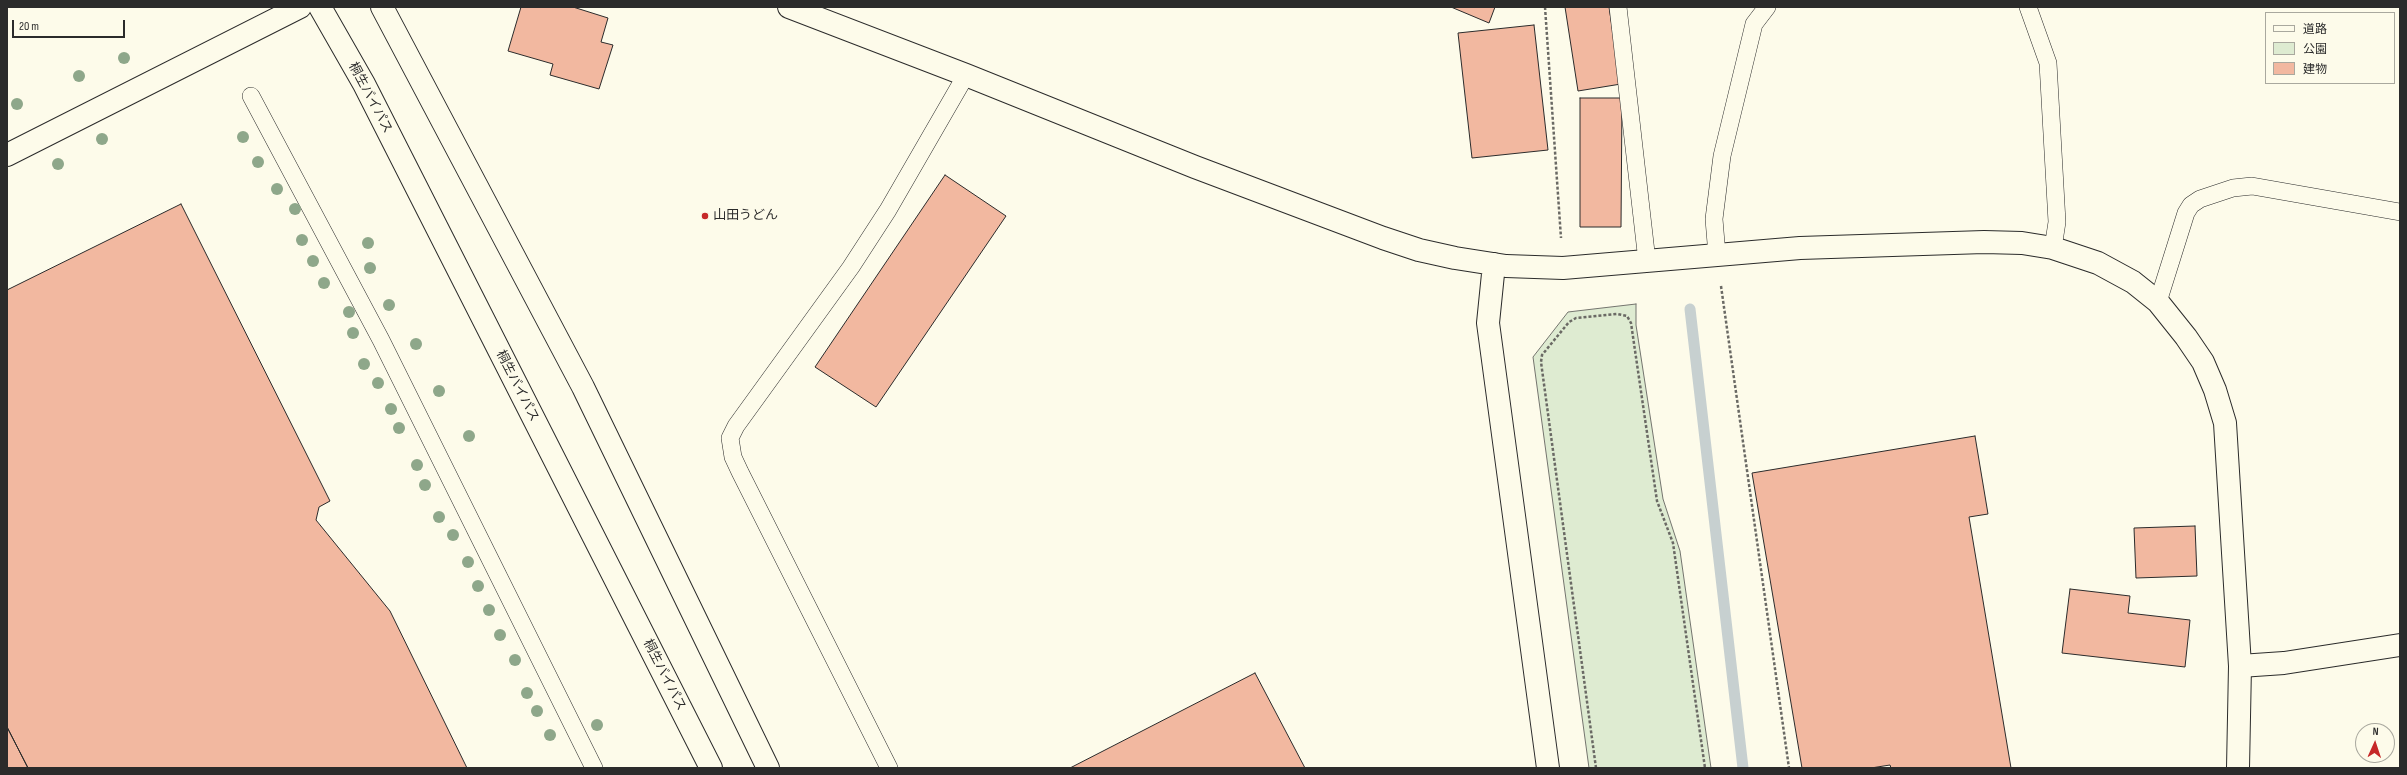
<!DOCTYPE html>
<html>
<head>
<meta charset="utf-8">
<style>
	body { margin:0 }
	#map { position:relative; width:2407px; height:775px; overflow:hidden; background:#fdfbea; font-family:"Sofia Sans Condensed","Noto Sans JP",sans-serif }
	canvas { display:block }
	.frame { position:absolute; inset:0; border:8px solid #2b2b2b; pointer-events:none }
	.legend { position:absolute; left:2265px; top:12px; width:130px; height:72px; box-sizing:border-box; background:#fdfbea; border:1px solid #a9a89e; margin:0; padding:5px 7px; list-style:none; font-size:12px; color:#2b2b2b }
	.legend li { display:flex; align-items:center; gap:8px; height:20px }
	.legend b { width:20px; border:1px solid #a9a89e }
	.north { position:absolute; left:2355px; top:723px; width:40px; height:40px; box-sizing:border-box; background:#fdfbea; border:1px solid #a9a89e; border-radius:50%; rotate:3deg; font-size:11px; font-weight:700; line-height:16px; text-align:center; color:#2b2b2b }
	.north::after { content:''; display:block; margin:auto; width:14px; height:18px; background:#c62828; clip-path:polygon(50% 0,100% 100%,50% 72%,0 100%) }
	.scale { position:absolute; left:12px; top:20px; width:113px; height:18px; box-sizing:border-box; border:2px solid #2b2b2b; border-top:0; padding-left:5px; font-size:12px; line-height:14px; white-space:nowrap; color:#2b2b2b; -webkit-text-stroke:3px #fdfbea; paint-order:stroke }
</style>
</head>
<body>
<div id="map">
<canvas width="2407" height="775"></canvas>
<div class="frame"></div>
<ul class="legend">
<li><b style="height:5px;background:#fdfbea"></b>道路</li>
<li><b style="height:11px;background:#deebd1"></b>公園</li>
<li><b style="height:11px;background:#f2b8a0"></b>建物</li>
</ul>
<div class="north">N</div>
<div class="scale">20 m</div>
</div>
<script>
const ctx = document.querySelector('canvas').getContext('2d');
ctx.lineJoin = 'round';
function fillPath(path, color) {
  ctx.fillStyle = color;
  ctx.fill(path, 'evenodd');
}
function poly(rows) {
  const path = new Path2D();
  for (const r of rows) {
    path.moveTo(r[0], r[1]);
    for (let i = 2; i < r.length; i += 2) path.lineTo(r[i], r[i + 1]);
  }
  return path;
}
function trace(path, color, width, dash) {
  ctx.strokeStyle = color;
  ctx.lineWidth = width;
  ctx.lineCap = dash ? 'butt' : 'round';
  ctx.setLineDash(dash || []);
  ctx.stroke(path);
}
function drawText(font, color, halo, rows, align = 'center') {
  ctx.font = font + ' "Sofia Sans Condensed","Noto Sans JP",sans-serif';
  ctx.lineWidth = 3;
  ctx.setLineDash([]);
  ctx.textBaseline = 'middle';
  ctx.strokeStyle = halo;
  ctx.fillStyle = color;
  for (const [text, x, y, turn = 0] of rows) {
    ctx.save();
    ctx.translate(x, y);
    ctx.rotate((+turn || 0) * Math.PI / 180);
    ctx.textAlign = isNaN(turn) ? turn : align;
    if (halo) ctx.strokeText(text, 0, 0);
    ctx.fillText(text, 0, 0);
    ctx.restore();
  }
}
const green = poly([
	[1636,304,1636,325,1663,499,1680,551,1711,768,1589,768,1533,357,1568,312,1636,304]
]);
const stream = poly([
	[1690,309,1743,768]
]);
const building = poly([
	[521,7,573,7,608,18,601,42,613,45,599,89,550,75,553,64,508,51,521,7],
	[1451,7,1495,7,1489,23,1451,7],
	[1565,7,1609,7,1621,84,1578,91,1565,7],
	[1534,25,1548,150,1472,158,1458,33,1534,25],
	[1580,98,1622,98,1621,227,1580,227,1580,98],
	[945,175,1006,216,876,407,815,367,945,175],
	[181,204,330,501,319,507,316,520,390,611,467,768,28,768,7,727,7,290,181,204],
	[1975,436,1988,514,1969,517,2011,768,1891,768,1890,765,1871,768,1802,768,1752,473,1975,436],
	[2195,526,2197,576,2136,578,2134,528,2195,526],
	[2070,589,2130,596,2128,613,2190,620,2185,667,2062,653,2070,589],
	[1255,673,1305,768,1070,768,1255,673],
	[7,727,28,768,7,768,7,727]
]);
const path = poly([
	[1545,7,1561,238],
	[1721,286,1789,768],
	[1596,768,1541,362,1542,355,1569,322,1576,318,1617,314,1627,316,1631,323,1657,501,1673,543,1705,768]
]);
const service = poly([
	[1618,7,1647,261],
	[2028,7,2048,63,2057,222,2053,248],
	[251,96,381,340,594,768],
	[1717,255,1714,219,1722,156,1754,24,1767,7],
	[2158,302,2186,213,2191,205,2200,199,2233,188,2252,186,2400,212],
	[889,768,740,472,733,457,730,438,736,426,851,267,888,210,966,75]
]);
const minor = poly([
	[2240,666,2284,663,2400,645]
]);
const tertiary = poly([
	[789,7,966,75,1195,167,1383,238,1419,250,1455,258,1506,266,1563,268,1800,248,1984,242,2022,243,2053,248,2098,263,2133,282,2158,302,2186,337,2203,362,2215,390,2225,423,2240,666,2238,768],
	[7,155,300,7],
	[1494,264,1488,323,1548,768]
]);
const trunk = poly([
	[320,7,364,84,711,768],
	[382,7,583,387,768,768]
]);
const trees = [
	[124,58],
	[79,76],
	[17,104],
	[243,137],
	[102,139],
	[258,162],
	[58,164],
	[277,189],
	[295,209],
	[302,240],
	[368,243],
	[313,261],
	[370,268],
	[324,283],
	[389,305],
	[349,312],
	[353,333],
	[416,344],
	[364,364],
	[378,383],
	[439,391],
	[391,409],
	[399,428],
	[469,436],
	[417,465],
	[425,485],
	[439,517],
	[453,535],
	[468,562],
	[478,586],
	[489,610],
	[500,635],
	[515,660],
	[527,693],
	[537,711],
	[597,725],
	[550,735]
];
const markers = [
	[705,216,4,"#c62828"]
];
const streetNames = [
	["桐生バイパス",370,98,62],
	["桐生バイパス",517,386,63],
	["桐生バイパス",664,675,63]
];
const poiNames = [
	["山田うどん",713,216]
];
fillPath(green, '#deebd1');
trace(green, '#74746e', 1);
trace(stream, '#c7d0d0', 11);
fillPath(building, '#f2b8a0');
trace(building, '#2b2b2b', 1);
trace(service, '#2b2b2b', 18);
trace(minor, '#2b2b2b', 24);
trace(tertiary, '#2b2b2b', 24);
trace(trunk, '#2b2b2b', 24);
trace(path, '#6a6964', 2.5, [3, 2]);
trace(service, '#fdfbea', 17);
trace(minor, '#fdfbea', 22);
trace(tertiary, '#fdfbea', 22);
trace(trunk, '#fdfbea', 22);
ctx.fillStyle = '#8ea78a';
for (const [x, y] of trees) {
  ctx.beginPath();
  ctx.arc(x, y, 6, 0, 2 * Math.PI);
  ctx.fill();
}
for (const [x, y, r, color] of markers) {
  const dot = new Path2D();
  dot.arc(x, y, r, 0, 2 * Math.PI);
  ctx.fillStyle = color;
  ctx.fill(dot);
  trace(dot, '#fdfbea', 1.5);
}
drawText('13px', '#2b2b2b', '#fdfbea', streetNames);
drawText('13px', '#2b2b2b', '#fdfbea', poiNames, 'left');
</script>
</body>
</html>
